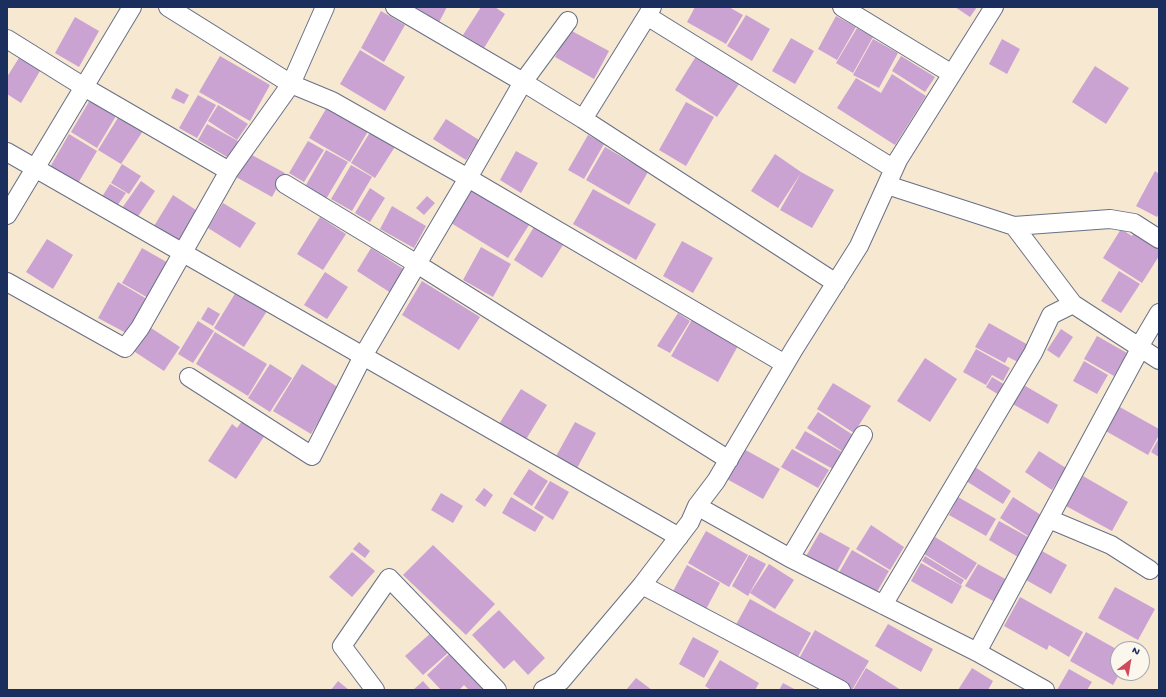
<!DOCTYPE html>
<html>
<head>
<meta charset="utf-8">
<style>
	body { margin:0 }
	#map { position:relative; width:1166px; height:697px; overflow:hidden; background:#f7e8d2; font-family:"Gochi Hand",sans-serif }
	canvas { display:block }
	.frame { position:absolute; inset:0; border:8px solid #1b2f5e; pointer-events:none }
	.north { position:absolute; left:1110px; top:641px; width:40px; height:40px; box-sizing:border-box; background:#fbf7ec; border:1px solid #a1a7b3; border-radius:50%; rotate:31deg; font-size:11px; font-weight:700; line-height:16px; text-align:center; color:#1b2f5e }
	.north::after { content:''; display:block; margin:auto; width:14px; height:18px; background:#d1495b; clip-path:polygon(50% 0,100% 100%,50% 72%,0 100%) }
</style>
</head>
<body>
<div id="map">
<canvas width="1166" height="697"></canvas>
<div class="frame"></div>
<div class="north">N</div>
</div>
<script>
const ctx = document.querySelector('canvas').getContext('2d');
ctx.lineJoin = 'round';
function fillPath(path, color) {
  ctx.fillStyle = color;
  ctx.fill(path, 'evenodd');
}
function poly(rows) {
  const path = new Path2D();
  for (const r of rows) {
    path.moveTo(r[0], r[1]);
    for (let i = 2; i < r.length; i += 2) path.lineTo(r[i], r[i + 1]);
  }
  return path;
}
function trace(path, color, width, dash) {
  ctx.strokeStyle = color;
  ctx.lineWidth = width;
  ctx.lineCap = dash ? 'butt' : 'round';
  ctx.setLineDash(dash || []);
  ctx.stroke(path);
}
const building = poly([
	[415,7,447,7,437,26,412,12],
	[481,7,495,7,505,14,484,48,463,35],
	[695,7,729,7,743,15,726,44,687,22],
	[955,7,977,7,970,17],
	[381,11,405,25,384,62,361,48],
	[746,15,770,29,752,61,727,46],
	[836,16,856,27,837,60,818,49],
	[75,17,99,31,79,67,55,53],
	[857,28,873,37,853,73,836,63],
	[570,30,609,51,594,79,555,57],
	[791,38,814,51,795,84,772,71],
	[873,39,898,53,879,88,853,75],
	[1002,39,1020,49,1007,74,989,64],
	[360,50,405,77,385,111,340,84],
	[22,53,43,66,21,103,7,94,7,77],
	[698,53,741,81,717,117,675,90],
	[220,56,270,85,250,121,199,92],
	[901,56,935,77,925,92,892,71],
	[1095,66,1129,88,1106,124,1072,102],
	[892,74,926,96,895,145,837,108,856,78,881,93],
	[176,88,189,95,184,104,171,98],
	[198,95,216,105,197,138,179,128],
	[90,100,116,116,97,148,71,132],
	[330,102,371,126,350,162,309,138],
	[686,102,714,117,686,166,659,150],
	[218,105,248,124,237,140,208,121],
	[119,116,143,131,121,164,98,150],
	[446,119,479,140,466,160,433,139],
	[207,124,238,141,229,158,198,140],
	[374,126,398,142,375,178,351,163],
	[69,134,97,151,77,185,49,169],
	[588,135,604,144,584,179,568,170],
	[308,141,324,150,304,182,289,173],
	[605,147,648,172,629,205,586,180],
	[326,150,348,162,323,204,302,192],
	[516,151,538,163,521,193,500,180],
	[250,154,285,173,272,197,236,177],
	[775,154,801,172,834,190,812,228,780,210,801,173,778,208,751,191],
	[122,164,141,176,129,194,111,183],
	[351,165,372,177,352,211,331,199],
	[1155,171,1159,174,1159,213,1157,217,1136,206],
	[141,181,155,191,135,221,120,211],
	[110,184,126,193,115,209,100,200],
	[474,187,502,208,529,225,508,258,451,223],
	[370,188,385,198,370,222,355,213],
	[593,189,656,224,636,260,573,224],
	[173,195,199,212,177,248,151,231],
	[427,196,435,203,424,215,416,208],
	[223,203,256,223,240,248,208,228],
	[392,206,426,226,414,248,380,229],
	[320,217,346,234,323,270,297,254],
	[534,227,563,245,542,278,514,260],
	[1121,229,1132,236,1135,231,1159,246,1159,256,1142,283,1103,258],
	[47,239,73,255,53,289,26,272],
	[682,241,713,258,693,293,663,276],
	[481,247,511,264,493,297,463,280],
	[142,248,170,264,150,299,122,283],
	[371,248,408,272,394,295,357,271],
	[1119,271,1140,284,1121,313,1101,301],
	[325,272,348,287,327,319,304,305],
	[422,281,480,317,459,350,402,315],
	[118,282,147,299,128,334,98,318],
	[236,292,267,311,244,347,214,328],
	[208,307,220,314,213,326,201,319],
	[678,313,690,321,670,353,657,346],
	[693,318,739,344,718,382,671,356],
	[198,321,214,331,193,363,178,354],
	[989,323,1030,346,1020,363,1008,357,1005,363,975,347],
	[148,326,180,347,164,371,132,350],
	[1061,329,1073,337,1059,358,1047,350],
	[215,332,267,364,248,396,196,364],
	[1097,336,1127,353,1114,376,1084,359],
	[976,349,1010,368,1003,381,992,375,986,385,963,372],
	[925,358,957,379,930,422,897,401],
	[1084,361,1108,375,1097,394,1073,381],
	[270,364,292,378,270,412,248,398],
	[302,364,339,388,311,434,273,411],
	[992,377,1007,386,1001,396,986,387],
	[833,383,871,406,854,433,817,409],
	[1022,384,1058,405,1048,424,1011,403],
	[521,389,547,405,525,441,499,424],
	[1118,406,1159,429,1159,435,1148,455,1104,430],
	[818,412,853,435,842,451,807,428],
	[245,417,267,432,236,479,208,461,232,424,237,428],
	[575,422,596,433,576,470,555,458],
	[805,431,842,452,833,469,795,448],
	[1159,438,1159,457,1151,452],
	[742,448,780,469,763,499,725,478],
	[792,449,829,470,818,488,781,467],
	[1039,451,1066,468,1052,490,1025,472],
	[975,467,1011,491,1003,504,966,481],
	[529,469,548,481,532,506,513,494],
	[1083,476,1128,502,1112,531,1066,506],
	[550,481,569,492,553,520,534,508],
	[484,488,493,495,485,507,475,500],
	[441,493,463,506,453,523,431,510],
	[511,497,544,517,535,532,502,513],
	[958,497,996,519,986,536,949,515],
	[1013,497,1041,515,1028,536,1000,518],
	[999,521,1028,537,1018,557,989,540],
	[871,525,904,547,890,570,856,549],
	[706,531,748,555,729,587,688,563],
	[820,532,850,548,835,575,805,558],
	[935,537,977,563,966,580,924,554],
	[359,542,370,551,365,558,353,549],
	[433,545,495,604,466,635,403,575],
	[852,550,889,571,874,597,837,576],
	[1042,551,1067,565,1051,594,1026,580],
	[352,552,375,571,352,597,329,577],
	[749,555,766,564,748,596,732,586],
	[925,556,964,580,961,585,922,561],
	[921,563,962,586,952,604,911,581],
	[769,564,794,580,775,609,750,593],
	[978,564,1009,581,997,603,965,586],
	[687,565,720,583,704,613,671,595],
	[1115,587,1155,609,1138,640,1098,618],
	[1020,597,1083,632,1069,657,1049,645,1047,650,1004,626],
	[750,599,811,633,794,664,733,630],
	[499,610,545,658,528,675,514,660,504,669,472,635],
	[888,624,933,649,921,672,875,646],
	[815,630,869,661,852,690,847,690,797,662],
	[432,632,449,652,423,675,405,656],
	[1086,632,1118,650,1118,673,1120,673,1113,685,1070,661],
	[693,637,719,651,704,678,679,664],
	[451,652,488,690,469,690,464,685,459,690,441,690,427,675],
	[720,660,759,683,755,690,711,690,705,686],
	[866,668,901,690,853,690],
	[972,668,993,681,988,690,958,690],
	[1069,669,1092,682,1087,690,1057,690],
	[636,678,652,690,626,690],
	[338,681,349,690,331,690],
	[423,681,431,690,413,690],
	[783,683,796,690,779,690]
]);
const street = poly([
	[168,7,291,84,332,101,468,178,785,364],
	[395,7,523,82,568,21],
	[652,7,647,16,894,169],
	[842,7,952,74],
	[647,16,583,119,836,283],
	[7,39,84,87,229,171],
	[7,152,679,537],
	[285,184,417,264,468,178,523,82,583,119],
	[887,185,1014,226,1110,219,1134,223,1159,239],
	[7,215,132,7],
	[1014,226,1073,304,1159,360],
	[7,282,125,348,140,328,229,171,291,84,325,7],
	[189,377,312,456,363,356,417,264,729,460],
	[697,506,790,558,977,652,1045,690],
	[1049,519,1111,545,1150,570],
	[790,558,863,435],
	[642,585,841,690],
	[883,605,1033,353,1051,315,1073,304],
	[977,652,1140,349,1139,347,1159,313],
	[375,690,342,646,389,578,497,690],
	[543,690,561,681,642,585,690,522,697,506,716,481,794,349,859,246,898,160,994,7]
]);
fillPath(building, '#caa3d2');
trace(street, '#687087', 20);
trace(street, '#fff', 18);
</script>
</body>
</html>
